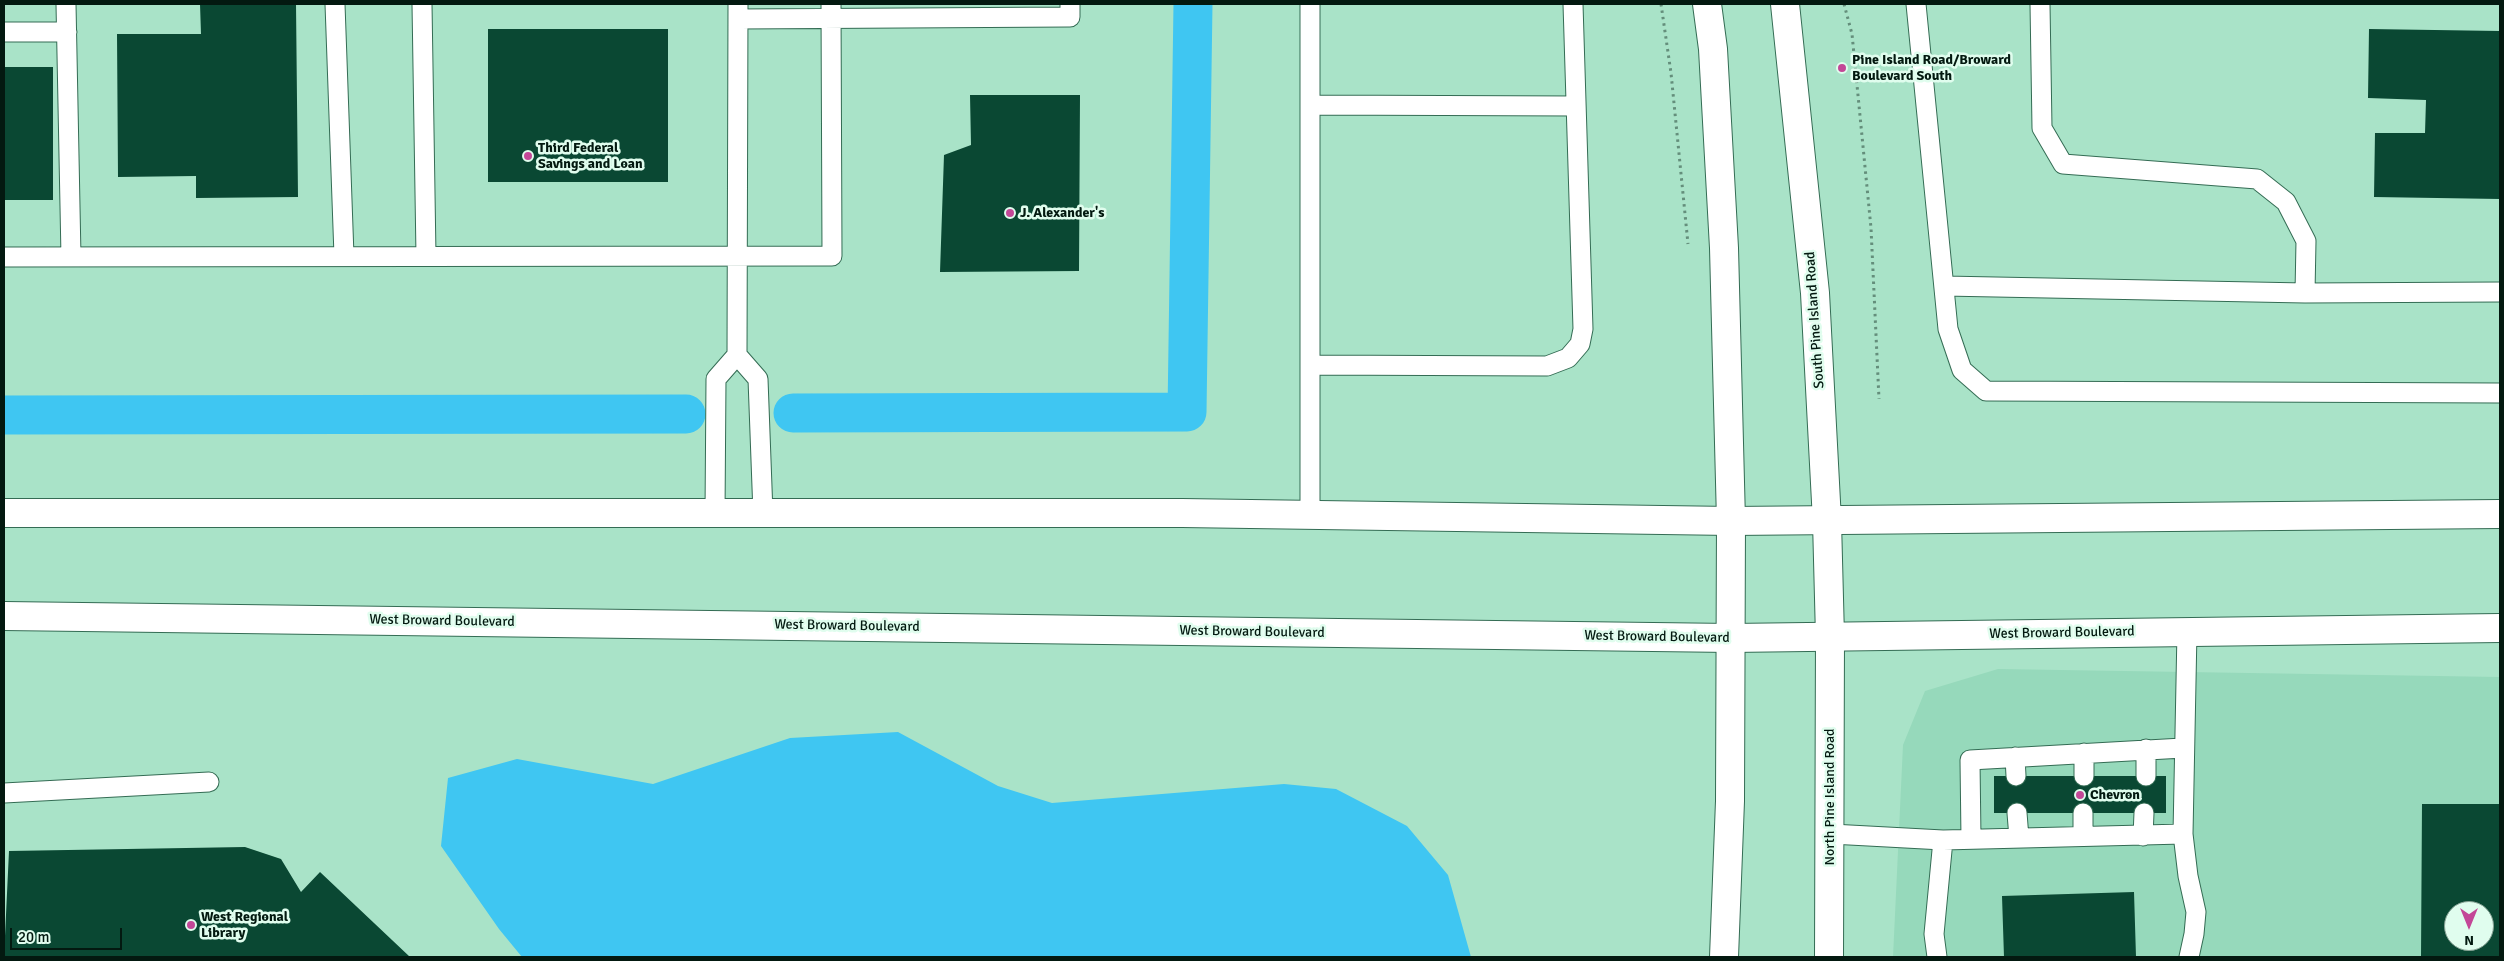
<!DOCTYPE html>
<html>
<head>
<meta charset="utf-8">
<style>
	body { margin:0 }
	#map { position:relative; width:2504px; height:961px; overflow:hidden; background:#a9e3c8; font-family:Signika,sans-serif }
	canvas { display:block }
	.frame { position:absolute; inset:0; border:5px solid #031910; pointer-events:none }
	.north { position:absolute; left:2444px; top:901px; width:50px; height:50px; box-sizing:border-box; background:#e0fdee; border:1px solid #88a295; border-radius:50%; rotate:180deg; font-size:14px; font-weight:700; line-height:20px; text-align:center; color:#031910 }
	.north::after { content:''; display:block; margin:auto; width:18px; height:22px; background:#c34797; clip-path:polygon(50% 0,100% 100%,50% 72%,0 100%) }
	.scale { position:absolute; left:10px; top:928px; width:112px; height:22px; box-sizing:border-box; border:2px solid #031910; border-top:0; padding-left:6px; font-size:15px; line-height:18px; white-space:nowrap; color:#031910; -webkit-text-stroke:4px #e0fdee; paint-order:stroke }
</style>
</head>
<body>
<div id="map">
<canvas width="2504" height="961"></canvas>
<div class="frame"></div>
<div class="north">N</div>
<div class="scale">20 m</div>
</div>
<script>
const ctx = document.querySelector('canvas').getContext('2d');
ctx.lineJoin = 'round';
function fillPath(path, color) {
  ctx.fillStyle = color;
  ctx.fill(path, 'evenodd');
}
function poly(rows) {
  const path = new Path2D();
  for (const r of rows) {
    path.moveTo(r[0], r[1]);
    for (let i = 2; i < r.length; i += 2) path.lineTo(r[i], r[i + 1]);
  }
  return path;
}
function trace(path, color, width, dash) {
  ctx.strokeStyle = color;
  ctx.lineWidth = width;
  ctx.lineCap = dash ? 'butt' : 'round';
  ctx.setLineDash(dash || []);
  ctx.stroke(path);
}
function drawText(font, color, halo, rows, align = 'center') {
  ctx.font = font + ' Signika,sans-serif';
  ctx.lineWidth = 5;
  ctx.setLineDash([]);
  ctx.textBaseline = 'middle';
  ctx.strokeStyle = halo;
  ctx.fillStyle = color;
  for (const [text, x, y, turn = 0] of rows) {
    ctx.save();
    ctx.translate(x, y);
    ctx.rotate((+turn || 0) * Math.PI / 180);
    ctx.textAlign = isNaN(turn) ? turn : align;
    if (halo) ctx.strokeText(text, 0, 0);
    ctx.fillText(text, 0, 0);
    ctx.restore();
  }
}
const built = poly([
	[1998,669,2500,677,2500,957,1893,957,1903,745,1925,691],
	[2454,911,2484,911,2484,941,2454,941]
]);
const water = poly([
	[898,732,998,786,1052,803,1284,784,1336,789,1407,826,1448,875,1471,957,522,957,499,929,441,846,448,778,517,759,653,784,790,738]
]);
const canal = poly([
	[793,413,1187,412,1193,4],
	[4,415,686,414]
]);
const building = poly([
	[200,4,296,4,298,197,196,198,196,176,118,177,117,34,201,34],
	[488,29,668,29,668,182,488,182],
	[2369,29,2500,31,2500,199,2374,197,2375,133,2425,133,2426,100,2368,98],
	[4,67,53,67,53,200,4,200],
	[970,95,1080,95,1079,271,940,272,944,155,971,145],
	[1994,776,2166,776,2166,813,1994,813],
	[2422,804,2500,804,2500,957,2421,957],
	[2454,911,2484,911,2484,941,2454,941],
	[245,847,281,859,301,892,320,872,410,957,4,957,9,851],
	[2134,892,2136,957,2004,957,2002,896]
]);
const path = poly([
	[1661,4,1671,73,1688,244],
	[1844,4,1852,34,1871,228,1879,399]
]);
const lane = poly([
	[66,4,71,257],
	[335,4,344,256],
	[422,4,426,256],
	[1310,4,1310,514],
	[1916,4,1948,329,1962,370,1986,391,2500,393],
	[2040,4,2042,128,2063,164,2257,179,2286,202,2306,241,2305,293,2500,292],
	[738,19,1070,17,1070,4],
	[4,32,67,32],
	[1310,105,1576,106],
	[4,257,832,256,831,4],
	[1944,286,2305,293],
	[737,355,758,379,763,514],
	[1310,365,1547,366,1568,358,1580,344,1583,329,1573,4],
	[715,514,716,379,737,355,738,4],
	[2146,749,2146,776],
	[2084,753,2084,776],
	[2015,757,2016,776],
	[4,793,209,782],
	[2017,813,2019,838],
	[2083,813,2083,836],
	[1831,834,1943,840,2183,834,2187,631],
	[2183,834,2188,876,2196,912,2194,934,2189,957],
	[2143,836,2144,813],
	[1971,839,1970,760,2183,748],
	[1937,957,1934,934,1943,840]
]);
const secondary = poly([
	[1707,4,1713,49,1724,248,1731,521,1730,801,1724,957],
	[1785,4,1815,293,1827,521,1830,637,1829,957]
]);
const primary = poly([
	[4,513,1182,513,1731,521,2500,514],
	[4,616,1731,638,2500,628]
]);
const markers = [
	[1842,68,5,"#c34797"],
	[528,156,5,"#c34797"],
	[1010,213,5,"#c34797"],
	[2080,795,5,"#c34797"],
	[191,925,5,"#c34797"]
];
const poiNames = [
	["Pine Island Road/Broward",1852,60],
	["Boulevard South",1852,76],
	["Third Federal",538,148],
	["Savings and Loan",538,164],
	["J. Alexander's",1020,213],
	["Chevron",2090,795],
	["West Regional",201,917],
	["Library",201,933]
];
const streetNames = [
	["South Pine Island Road",1815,320,-94],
	["West Broward Boulevard",442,621,1],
	["West Broward Boulevard",847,626,1],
	["West Broward Boulevard",1252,632,1],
	["West Broward Boulevard",2062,633,-1],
	["West Broward Boulevard",1657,637,1],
	["North Pine Island Road",1830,797,-90]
];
fillPath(built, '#96d9bb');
fillPath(water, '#3fc6f2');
trace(canal, '#3fc6f2', 39);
fillPath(building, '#0a4833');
trace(lane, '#346c54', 21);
trace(secondary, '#346c54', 30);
trace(primary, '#346c54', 30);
trace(path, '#648e7b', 3, [2.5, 4]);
trace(lane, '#fff', 19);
trace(secondary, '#fff', 28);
trace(primary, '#fff', 28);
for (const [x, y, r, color] of markers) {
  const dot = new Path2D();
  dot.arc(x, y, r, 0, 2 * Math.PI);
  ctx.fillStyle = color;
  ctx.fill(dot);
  trace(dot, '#e0fdee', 2);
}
drawText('bold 14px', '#031910', '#e0fdee', poiNames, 'left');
drawText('14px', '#031910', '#e0fdee', streetNames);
</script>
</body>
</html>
